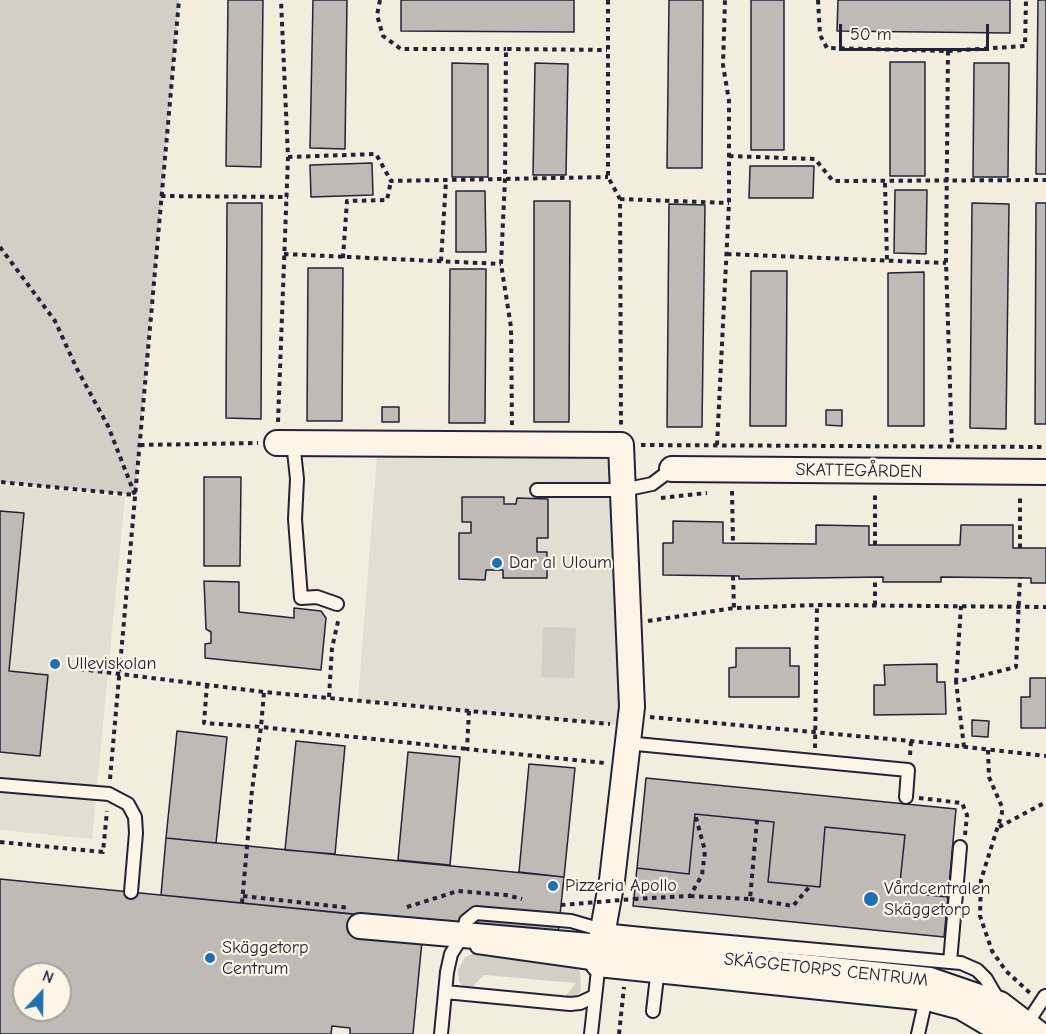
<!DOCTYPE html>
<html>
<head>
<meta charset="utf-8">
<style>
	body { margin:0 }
	#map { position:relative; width:1046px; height:1034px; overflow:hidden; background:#f3edde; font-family:"Comic Neue",sans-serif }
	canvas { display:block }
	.north { position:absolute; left:12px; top:962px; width:60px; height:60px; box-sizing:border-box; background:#fcf5e5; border:2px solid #a5a1a1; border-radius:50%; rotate:22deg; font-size:16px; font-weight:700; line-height:24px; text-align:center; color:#22223b }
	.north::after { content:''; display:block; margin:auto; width:21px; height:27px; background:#1f6fb2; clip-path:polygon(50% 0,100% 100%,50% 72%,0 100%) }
	.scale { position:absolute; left:839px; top:24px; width:150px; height:27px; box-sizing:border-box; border:3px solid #22223b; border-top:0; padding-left:8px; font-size:18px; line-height:21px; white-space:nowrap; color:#22223b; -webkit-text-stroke:4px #fcf5e5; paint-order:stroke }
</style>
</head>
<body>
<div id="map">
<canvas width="1046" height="1034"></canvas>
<div class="north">N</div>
<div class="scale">50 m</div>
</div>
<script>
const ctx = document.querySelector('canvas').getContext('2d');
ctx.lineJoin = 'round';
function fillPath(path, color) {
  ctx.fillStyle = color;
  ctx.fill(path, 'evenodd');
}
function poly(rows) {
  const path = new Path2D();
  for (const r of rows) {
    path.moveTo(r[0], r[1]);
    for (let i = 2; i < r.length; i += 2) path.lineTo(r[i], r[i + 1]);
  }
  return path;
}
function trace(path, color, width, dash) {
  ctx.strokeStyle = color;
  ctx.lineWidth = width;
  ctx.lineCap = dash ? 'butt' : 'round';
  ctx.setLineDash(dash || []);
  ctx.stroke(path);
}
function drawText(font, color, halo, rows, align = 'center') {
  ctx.font = font + ' "Comic Neue",sans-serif';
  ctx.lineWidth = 4.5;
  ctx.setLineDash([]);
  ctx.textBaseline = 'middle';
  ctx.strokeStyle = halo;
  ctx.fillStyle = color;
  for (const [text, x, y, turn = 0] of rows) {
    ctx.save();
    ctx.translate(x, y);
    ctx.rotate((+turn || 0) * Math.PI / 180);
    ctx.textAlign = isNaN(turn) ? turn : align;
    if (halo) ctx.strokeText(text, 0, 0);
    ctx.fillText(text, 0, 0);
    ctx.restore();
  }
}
const built = poly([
	[378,443,621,445,628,726,358,700],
	[0,485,125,497,92,839,0,830]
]);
const green = poly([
	[0,0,179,0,135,495,0,482],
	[543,627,576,628,574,678,541,677],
	[475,953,571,966,580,971,581,991,575,997,565,997,576,983,484,975,471,988,464,987,459,982,458,970,465,957]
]);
const building = poly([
	[228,0,263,0,261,167,226,166,228,0],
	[313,0,347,0,345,149,310,148,313,0],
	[401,0,574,0,574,32,401,31,401,0],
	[669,0,703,0,702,168,667,168,669,0],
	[751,0,784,0,784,150,751,150,751,0],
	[838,0,1010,0,1010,33,837,31,838,0],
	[1038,0,1046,0,1046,174,1036,174,1038,0],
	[890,62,925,62,925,176,890,176,890,62],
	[452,63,488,64,488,177,452,177,452,63],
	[535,63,568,64,566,175,533,175,535,63],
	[974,63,1009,63,1008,177,973,177,974,63],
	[372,163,373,195,311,197,310,165,372,163],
	[750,166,814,166,813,198,749,198,750,166],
	[895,190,927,190,926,254,894,253,895,190],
	[456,191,485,191,486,252,456,252,456,191],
	[534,201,570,201,569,422,534,422,534,201],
	[227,203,262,203,261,419,226,418,227,203],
	[972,203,1009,204,1006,429,970,428,972,203],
	[1036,203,1046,203,1046,424,1035,424,1036,203],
	[669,204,705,205,702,427,667,427,669,204],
	[308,268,343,268,342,421,307,421,308,268],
	[450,269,486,269,485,423,449,423,450,269],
	[751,271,787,271,786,426,750,426,751,271],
	[924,272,924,426,888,426,888,273,924,272],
	[382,407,399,407,399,422,382,422,382,407],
	[826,410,842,410,842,426,826,425,826,410],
	[204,477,241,477,240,566,204,566,204,477],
	[462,497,504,497,504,504,516,504,517,498,548,499,548,538,537,538,537,552,547,552,547,578,503,578,503,570,486,570,485,580,459,579,459,533,471,533,471,522,462,522,462,497],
	[0,511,24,513,9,671,48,675,40,756,0,752,0,511],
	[673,521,723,522,723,543,816,544,816,525,869,526,869,545,960,545,961,525,1013,525,1013,548,1046,548,1046,583,1031,583,1031,578,941,577,941,582,883,582,883,577,739,579,739,576,663,575,663,543,673,543,673,521],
	[204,581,239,582,239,612,294,618,294,608,321,611,326,618,321,670,205,658,205,644,211,643,211,632,206,629,204,581],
	[736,648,790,648,790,666,799,666,799,697,729,697,729,668,736,667,736,648],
	[937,664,937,682,945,682,946,714,874,715,874,685,885,685,884,665,937,664],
	[1030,678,1046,678,1046,728,1021,728,1021,697,1030,697,1030,678],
	[972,720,989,721,988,737,972,736,972,720],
	[177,731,227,737,216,843,166,838,177,731],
	[296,741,345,746,335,854,285,850,296,741],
	[408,752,460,757,450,865,398,860,408,752],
	[529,764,575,768,564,877,519,872,529,764],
	[646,778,956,809,948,897,899,892,905,835,825,827,820,887,768,882,774,822,695,814,689,874,637,868,646,778],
	[695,814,774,822,768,882,820,887,825,827,905,835,899,892,948,897,944,937,633,906,637,868,689,874,695,814],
	[166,838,564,877,558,934,161,895,166,838],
	[0,879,361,915,422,941,413,1034,350,1034,350,1028,332,1026,331,1034,0,1034,0,879],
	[24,974,60,974,60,1010,24,1010,24,974]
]);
const path = poly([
	[380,0,377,15,383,36,401,49,506,49],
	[608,0,608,177,620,199,621,425],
	[818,0,820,35,827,48,948,51,1025,46,1026,0],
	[948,51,946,263,952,446],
	[729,156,815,159,833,181,1046,180],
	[288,157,376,154,391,181,608,177],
	[885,183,887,260],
	[161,196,288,197],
	[620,199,729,203],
	[0,247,55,321,77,369,108,426,135,495,0,482],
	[284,254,501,264],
	[727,254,946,263],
	[343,258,347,201,387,200,391,181],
	[441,261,446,181],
	[278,422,288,157,281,0],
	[512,425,511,327,501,264,505,179,506,49,607,50],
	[140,445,258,443],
	[641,445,1046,447],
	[717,445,729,203,729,101,723,65,725,0],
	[732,491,733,543],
	[661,498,707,493],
	[875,545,875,492],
	[1020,548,1020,494],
	[733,576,734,608],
	[875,605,875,577],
	[648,621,734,608,817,605,1046,607],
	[80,669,264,692,610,724],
	[956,682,961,606],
	[207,684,204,723,261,727,264,692],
	[329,697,332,648,339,617],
	[469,711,467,749,605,763],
	[650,717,911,741,1046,756],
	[964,747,956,682,1016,667,1020,577],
	[815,748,817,605],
	[988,750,989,777,1002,807,1002,813,981,880,980,916,992,951,1006,971,1030,993],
	[910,755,911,741],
	[110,779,179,0],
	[919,798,962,803,967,815,965,835],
	[999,827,1046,802],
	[0,842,103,852,107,811],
	[243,896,350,908],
	[690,896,750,899,757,820],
	[634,899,690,896,702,875,705,851,695,814],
	[750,899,793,906,810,886],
	[242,903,252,790,261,727,467,749],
	[407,907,458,891,506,895,522,899],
	[619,1034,624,987]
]);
const lane = poly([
	[293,442,297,479,295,519,301,598,317,597,337,604],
	[537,490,623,490,652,484,672,469],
	[626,743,908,770,906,797],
	[0,785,109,794,128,804,135,817,136,833,131,892],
	[477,947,598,964],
	[950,962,960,847],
	[445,992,570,1004,580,1003,595,996],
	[653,1011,658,968],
	[1024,1028,1045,996],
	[441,1034,447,972,451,954,463,935,466,921,476,913,571,921,602,930,652,935,961,963,977,970,986,979,1000,1003],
	[591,1034,599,961],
	[918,1034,927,994]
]);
const street = poly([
	[277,443,621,445,632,707,612,880,600,946],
	[672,469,1046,472],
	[360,926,659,952,930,980,1000,1004,1039,1034],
	[598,964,927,998,961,1007,1007,1034]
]);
const pathBridge = poly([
	[561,905,634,899]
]);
const markers = [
	[497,563,6,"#1f6fb2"],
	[55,664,6,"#1f6fb2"],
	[553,886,6,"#1f6fb2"],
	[871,899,8,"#1f6fb2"],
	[210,958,6,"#1f6fb2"]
];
const streetNames = [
	["SKATTEGÅRDEN",859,471,1],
	["SKÄGGETORPS CENTRUM",826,970,6]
];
const poiNames = [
	["Dar al Uloum",509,563],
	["Ulleviskolan",67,664],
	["Pizzeria Apollo",565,886],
	["Vårdcentralen",884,889],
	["Skäggetorp",884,910],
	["Skäggetorp",222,948],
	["Centrum",222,969]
];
fillPath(built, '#e3ded2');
fillPath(green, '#d4cfc6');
fillPath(building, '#bfbab6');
trace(building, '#22223b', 1.5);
trace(lane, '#22223b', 16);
trace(street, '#22223b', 28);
trace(path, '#22223b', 4, [4.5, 4.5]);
trace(lane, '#fcf5e5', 12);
trace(street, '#fcf5e5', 24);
trace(pathBridge, '#22223b', 4, [4.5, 4.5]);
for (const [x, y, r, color] of markers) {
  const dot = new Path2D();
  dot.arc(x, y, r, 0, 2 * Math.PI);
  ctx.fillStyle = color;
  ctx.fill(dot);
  trace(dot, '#fcf5e5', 2);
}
drawText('18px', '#22223b', '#fcf5e5', streetNames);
drawText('18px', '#22223b', '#fcf5e5', poiNames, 'left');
</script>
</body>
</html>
